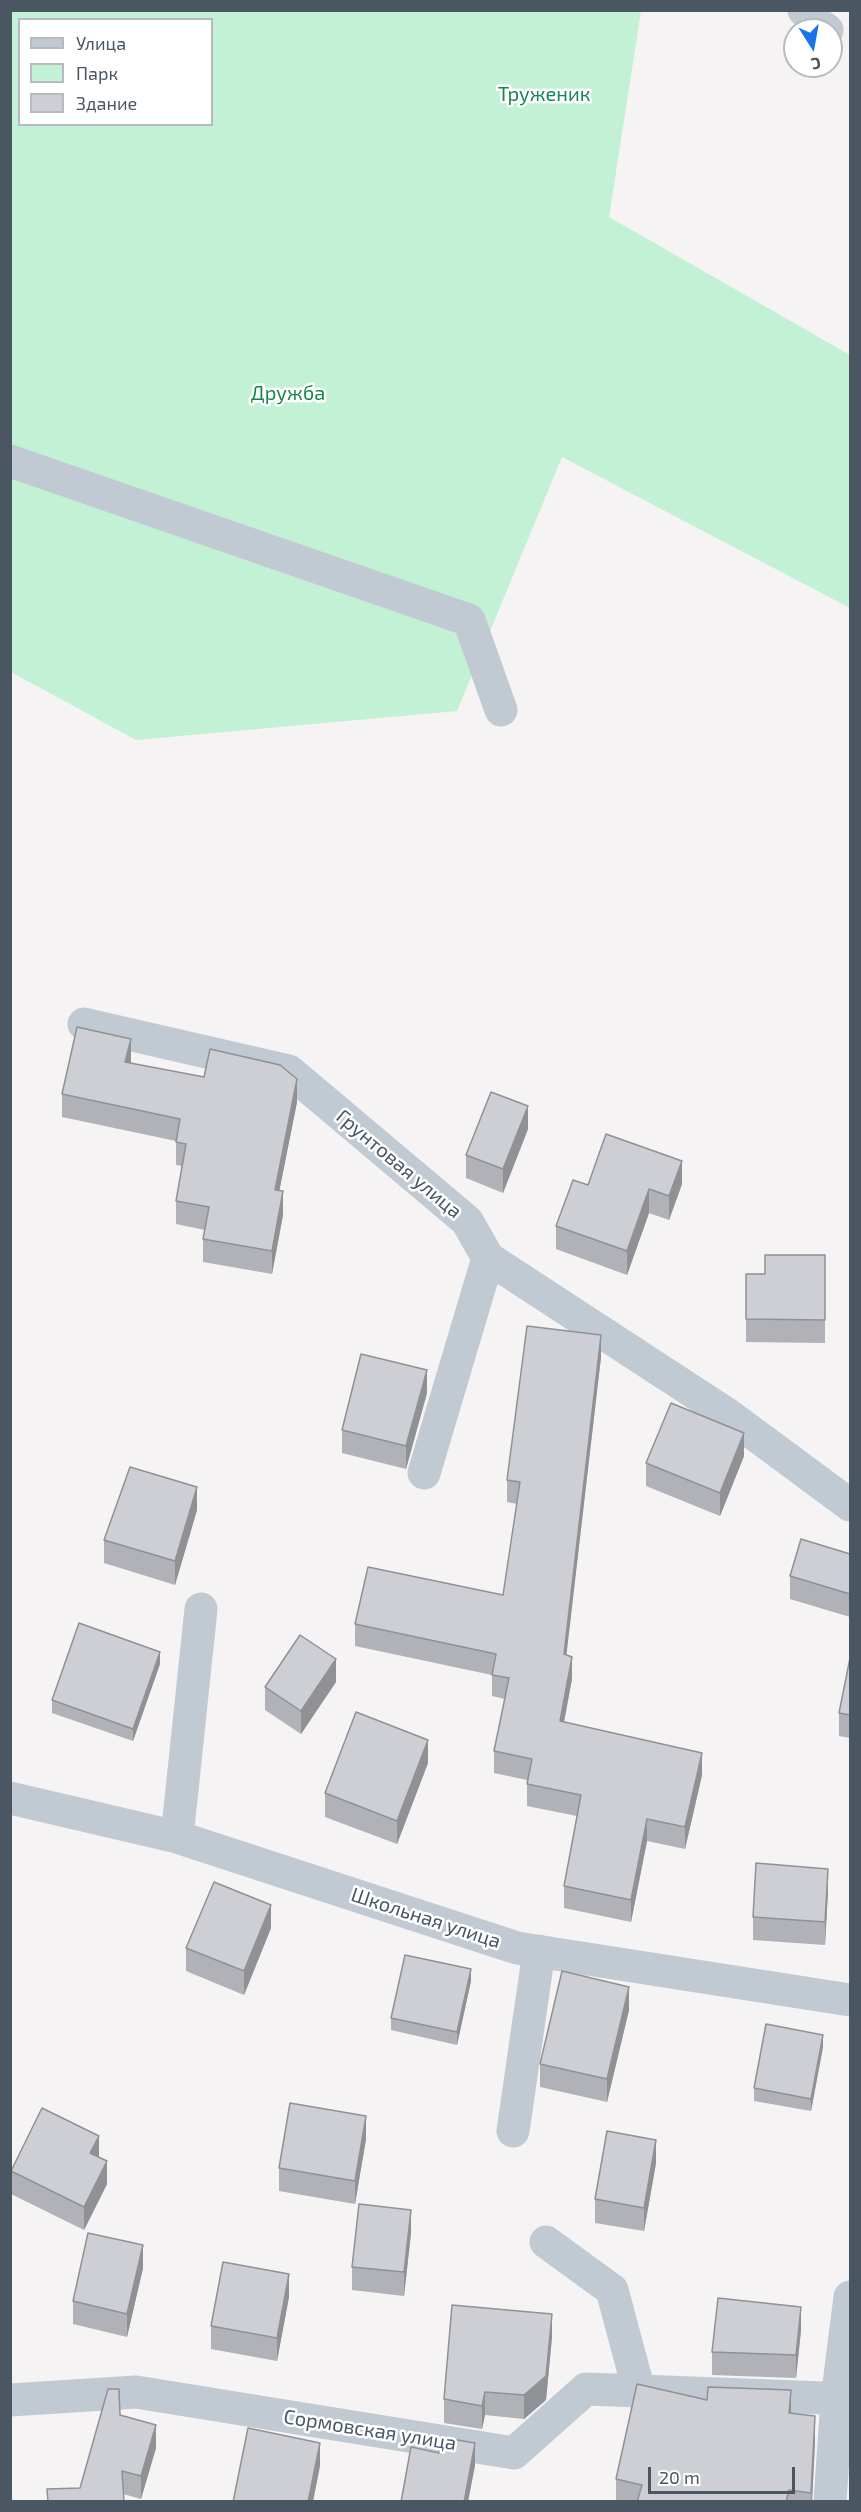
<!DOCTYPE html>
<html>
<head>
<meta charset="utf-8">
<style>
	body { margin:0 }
	#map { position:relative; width:861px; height:2512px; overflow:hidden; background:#f5f3f3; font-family:"Exo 2",sans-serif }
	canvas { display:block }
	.frame { position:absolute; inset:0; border:12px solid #4a5661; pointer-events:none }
	.legend { position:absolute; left:18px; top:18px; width:195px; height:108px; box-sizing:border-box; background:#fff; border:2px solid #b7bbc0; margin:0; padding:8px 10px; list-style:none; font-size:18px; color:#4a5661 }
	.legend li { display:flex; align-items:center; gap:12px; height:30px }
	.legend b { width:30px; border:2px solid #b7bbc0 }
	.north { position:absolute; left:783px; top:18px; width:60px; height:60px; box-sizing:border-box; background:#fff; border:2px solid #b7bbc0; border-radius:50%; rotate:169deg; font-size:16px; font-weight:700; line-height:24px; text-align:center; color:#4a5661 }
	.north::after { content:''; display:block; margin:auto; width:21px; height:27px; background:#1a73e8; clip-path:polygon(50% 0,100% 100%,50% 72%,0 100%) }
	.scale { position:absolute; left:648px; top:2467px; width:147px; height:27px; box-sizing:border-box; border:3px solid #4a5661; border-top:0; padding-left:8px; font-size:18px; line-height:21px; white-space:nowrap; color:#4a5661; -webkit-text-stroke:4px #fff; paint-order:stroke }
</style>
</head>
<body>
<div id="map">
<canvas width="861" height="2512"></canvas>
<div class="frame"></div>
<ul class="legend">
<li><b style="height:8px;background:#c1cad2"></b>Улица</li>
<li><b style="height:16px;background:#c3f1d5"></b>Парк</li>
<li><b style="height:16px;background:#cdcfd5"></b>Здание</li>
</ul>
<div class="north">С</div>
<div class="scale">20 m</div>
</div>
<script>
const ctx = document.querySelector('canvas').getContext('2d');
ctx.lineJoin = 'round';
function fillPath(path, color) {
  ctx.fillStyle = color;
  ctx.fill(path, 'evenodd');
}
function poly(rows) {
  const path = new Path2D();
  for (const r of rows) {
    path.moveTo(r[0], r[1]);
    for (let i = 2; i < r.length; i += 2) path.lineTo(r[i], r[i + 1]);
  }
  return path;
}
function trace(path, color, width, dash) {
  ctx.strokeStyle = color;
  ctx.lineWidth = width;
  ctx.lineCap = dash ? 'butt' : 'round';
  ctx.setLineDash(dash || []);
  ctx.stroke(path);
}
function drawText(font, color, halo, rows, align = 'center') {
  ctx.font = font + ' "Exo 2",sans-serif';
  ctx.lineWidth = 5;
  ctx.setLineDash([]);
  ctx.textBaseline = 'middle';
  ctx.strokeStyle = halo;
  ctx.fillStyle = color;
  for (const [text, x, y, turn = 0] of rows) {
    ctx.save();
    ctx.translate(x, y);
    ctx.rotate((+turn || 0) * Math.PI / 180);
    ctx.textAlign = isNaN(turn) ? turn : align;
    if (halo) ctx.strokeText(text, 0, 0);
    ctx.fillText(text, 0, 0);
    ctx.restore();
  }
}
const green = poly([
	[10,11,641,11,609,217,850,355,850,608,562,457,457,711,136,740,11,672],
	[20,20,212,20,212,124,20,124]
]);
const minor = poly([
	[804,10,815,22,827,30],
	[10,461,469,620,501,710],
	[84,1024,289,1071,467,1221,488,1258,727,1414,850,1505],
	[424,1473,488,1258],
	[10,1798,177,1837,517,1948,850,2000],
	[177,1837,201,1609],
	[513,2131,539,1951],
	[546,2242,612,2290,639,2391],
	[10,2400,136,2392,514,2453,586,2389,850,2399],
	[830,2502,837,2399,850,2297]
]);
const wall = poly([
	[130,1063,297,1102,279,1191,283,1215,272,1274,203,1262,203,1239,205,1230,176,1224,176,1201,182,1166,176,1165,176,1141,62,1117,62,1094],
	[528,1129,503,1193,466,1178,466,1155],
	[682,1184,669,1220,649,1213,627,1275,556,1249,556,1226,588,1185],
	[825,1255,825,1343,746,1342,746,1274,765,1274],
	[601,1357,566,1655,572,1679,564,1722,702,1775,685,1849,647,1841,631,1922,564,1908,564,1886,577,1816,527,1806,527,1780,494,1773,494,1751,505,1699,492,1696,492,1675,355,1646,355,1624,503,1595,517,1504,507,1502,507,1480],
	[427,1393,406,1469,342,1453,342,1430],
	[744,1456,720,1516,646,1486,646,1463],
	[197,1510,175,1585,104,1563,104,1540],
	[850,1554,850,1617,790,1599,790,1576],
	[850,1658,850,1738,839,1736,839,1713],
	[160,1664,133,1741,52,1713,52,1700],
	[336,1682,301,1734,265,1710,265,1687],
	[428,1763,397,1844,325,1817,325,1793],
	[828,1892,825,1945,753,1940,753,1917],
	[271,1928,244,1995,186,1971,186,1948],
	[471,1981,457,2045,391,2030,391,2018],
	[629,2010,607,2102,540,2087,540,2064],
	[823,2047,811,2111,754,2101,754,2088],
	[366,2139,355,2204,279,2191,279,2168],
	[99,2157,107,2184,84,2230,11,2194,11,2171],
	[656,2163,644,2231,595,2223,595,2199],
	[411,2233,404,2296,352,2290,352,2267],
	[143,2268,127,2337,73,2324,73,2301],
	[289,2297,277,2361,211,2349,211,2326],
	[801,2330,796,2378,712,2375,712,2352],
	[552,2337,546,2400,524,2419,485,2415,482,2429,444,2423,444,2399],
	[707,2400,791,2413,815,2442,812,2502,616,2502,616,2479],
	[156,2448,141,2499,123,2494,124,2502,47,2502,47,2489,80,2488]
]);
const shadedWall = poly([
	[131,1039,131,1062,125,1085,125,1062],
	[297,1079,297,1102,275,1213,275,1190],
	[528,1106,528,1129,503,1193,503,1169],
	[682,1161,682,1184,669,1220,669,1196],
	[649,1189,649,1213,627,1275,627,1251],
	[283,1191,283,1215,272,1274,272,1251],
	[601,1335,601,1357,564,1676,564,1654],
	[427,1370,427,1393,406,1469,406,1446],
	[744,1433,744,1456,720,1516,720,1493],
	[197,1487,197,1510,175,1585,175,1561],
	[12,1589,12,1612,10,1616,10,1593],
	[160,1652,160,1664,133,1741,133,1729],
	[572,1657,572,1679,560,1743,560,1721],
	[336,1659,336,1682,301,1734,301,1711],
	[428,1740,428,1763,397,1844,397,1821],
	[702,1753,702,1775,685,1849,685,1827],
	[647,1819,647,1841,631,1922,631,1900],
	[828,1869,828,1892,825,1945,825,1922],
	[271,1905,271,1928,244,1995,244,1971],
	[471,1969,471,1981,457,2045,457,2032],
	[629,1987,629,2010,607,2102,607,2079],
	[823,2035,823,2047,811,2111,811,2099],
	[366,2116,366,2139,355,2204,355,2181],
	[99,2136,99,2159,90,2153],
	[656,2140,656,2163,644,2231,644,2208],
	[107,2161,107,2184,84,2230,84,2207],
	[411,2210,411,2233,404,2296,404,2272],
	[143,2245,143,2268,127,2337,127,2314],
	[289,2274,289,2297,277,2361,277,2338],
	[801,2307,801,2330,796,2378,796,2355],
	[552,2314,552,2337,546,2400,524,2419,524,2395],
	[791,2390,791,2416,789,2413],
	[485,2392,485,2415,482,2429,482,2406],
	[815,2416,815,2442,812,2502,811,2502],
	[156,2425,156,2448,141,2499,141,2476],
	[320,2443,320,2466,313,2502,308,2502],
	[475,2443,475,2466,468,2502,464,2502]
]);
const building = poly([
	[77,1027,131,1039,125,1062,204,1077,210,1049,280,1065,297,1079,275,1190,283,1191,272,1251,203,1239,209,1207,176,1201,186,1144,176,1142,180,1119,62,1094,77,1027],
	[491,1092,528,1106,503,1169,466,1155,491,1092],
	[606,1134,682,1161,669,1196,649,1189,627,1251,556,1226,573,1180,588,1185,606,1134],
	[765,1255,825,1255,825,1320,746,1319,746,1274,765,1274,765,1255],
	[527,1326,601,1335,564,1654,572,1657,560,1721,702,1753,685,1827,647,1819,631,1900,564,1886,581,1795,527,1784,532,1759,494,1751,509,1678,492,1675,496,1654,355,1624,368,1567,503,1595,520,1482,507,1480,527,1326],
	[361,1354,427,1370,406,1446,342,1430,361,1354],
	[671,1403,744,1433,720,1493,646,1463,671,1403],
	[130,1467,197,1487,175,1561,104,1540,130,1467],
	[801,1539,850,1554,850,1594,790,1576,801,1539],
	[79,1623,160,1652,133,1729,52,1700,79,1623],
	[300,1635,336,1659,301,1711,265,1687,300,1635],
	[850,1658,850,1715,839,1713,850,1658],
	[356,1712,428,1740,397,1821,325,1793,356,1712],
	[756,1863,828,1869,825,1922,753,1917,756,1863],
	[214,1882,271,1905,244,1971,186,1948,214,1882],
	[405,1955,471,1969,457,2032,391,2018,405,1955],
	[562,1971,629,1987,607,2079,540,2064,562,1971],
	[766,2024,823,2035,811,2099,754,2088,766,2024],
	[290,2103,366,2116,355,2181,279,2168,290,2103],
	[42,2108,99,2136,90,2153,107,2161,84,2207,11,2171,42,2108],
	[607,2131,656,2140,644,2208,595,2199,607,2131],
	[359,2204,411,2210,404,2272,352,2267,359,2204],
	[88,2233,143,2245,127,2314,73,2301,88,2233],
	[223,2262,289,2274,277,2338,211,2326,223,2262],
	[718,2298,801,2307,796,2355,712,2352,718,2298],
	[452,2305,552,2314,546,2376,524,2395,485,2392,482,2406,444,2399,452,2305],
	[637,2384,707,2400,708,2387,791,2390,789,2413,815,2416,811,2493,789,2490,786,2502,637,2502,642,2485,616,2479,637,2384],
	[108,2389,119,2389,120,2415,156,2425,141,2476,122,2471,124,2502,48,2502,47,2489,80,2488,108,2389],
	[248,2428,320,2443,308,2502,233,2502,248,2428],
	[440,2437,475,2443,464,2502,401,2502,411,2447,439,2453,440,2437]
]);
const parkNames = [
	["Труженик",544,94],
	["Дружба",288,393]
];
const streetNames = [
	["Грунтовая улица",399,1164,40],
	["Школьная улица",426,1918,18],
	["Сормовская улица",370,2430,9]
];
fillPath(green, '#c3f1d5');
trace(minor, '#c1cad2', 33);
fillPath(wall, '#b0b2b7');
fillPath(shadedWall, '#909195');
fillPath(building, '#cdcfd5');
trace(building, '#909195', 1.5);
drawText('20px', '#17864f', '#fff', parkNames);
drawText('20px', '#4a5661', '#fff', streetNames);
</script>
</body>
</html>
